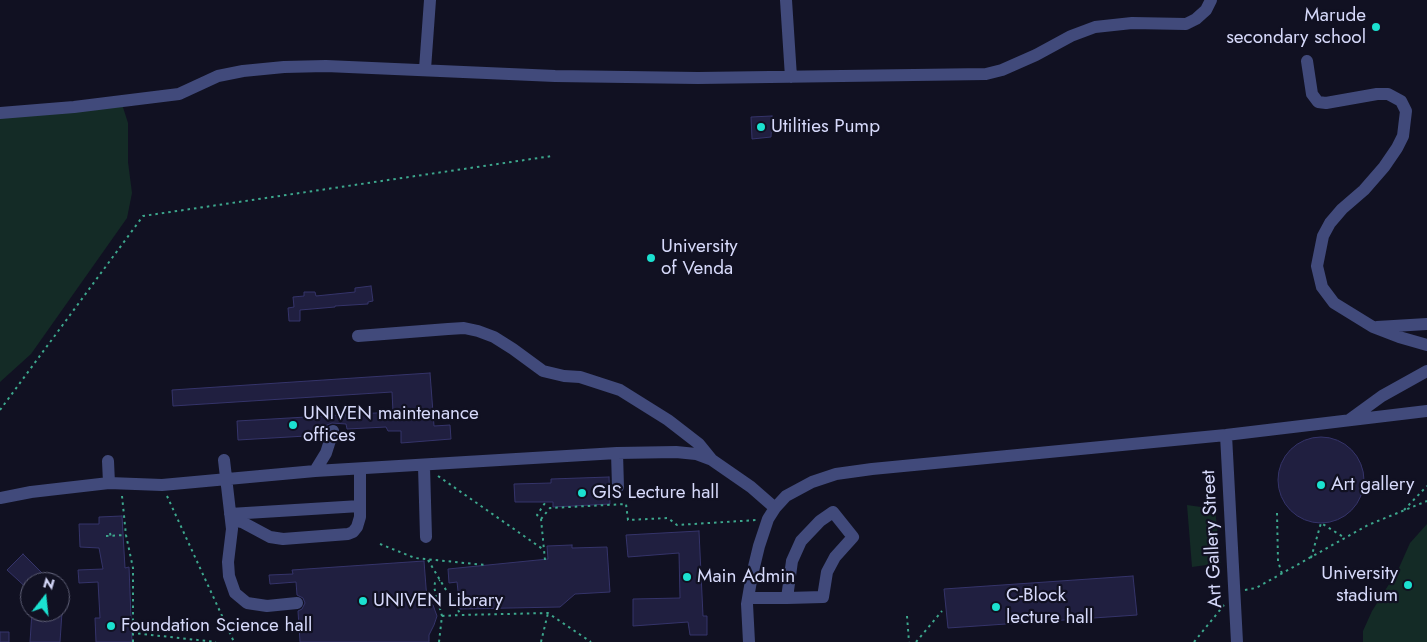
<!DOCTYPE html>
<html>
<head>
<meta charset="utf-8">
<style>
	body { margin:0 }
	#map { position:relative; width:1427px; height:642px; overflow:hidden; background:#112; font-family:Jost,sans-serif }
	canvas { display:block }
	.north { position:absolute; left:20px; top:572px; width:50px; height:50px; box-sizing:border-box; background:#112; border:1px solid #606178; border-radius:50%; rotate:16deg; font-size:14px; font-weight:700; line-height:20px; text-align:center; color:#d6d9fa }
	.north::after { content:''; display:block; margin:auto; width:18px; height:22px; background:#1be1d0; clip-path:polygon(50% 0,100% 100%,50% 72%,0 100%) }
</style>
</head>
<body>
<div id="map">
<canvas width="1427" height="642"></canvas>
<div class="north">N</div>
</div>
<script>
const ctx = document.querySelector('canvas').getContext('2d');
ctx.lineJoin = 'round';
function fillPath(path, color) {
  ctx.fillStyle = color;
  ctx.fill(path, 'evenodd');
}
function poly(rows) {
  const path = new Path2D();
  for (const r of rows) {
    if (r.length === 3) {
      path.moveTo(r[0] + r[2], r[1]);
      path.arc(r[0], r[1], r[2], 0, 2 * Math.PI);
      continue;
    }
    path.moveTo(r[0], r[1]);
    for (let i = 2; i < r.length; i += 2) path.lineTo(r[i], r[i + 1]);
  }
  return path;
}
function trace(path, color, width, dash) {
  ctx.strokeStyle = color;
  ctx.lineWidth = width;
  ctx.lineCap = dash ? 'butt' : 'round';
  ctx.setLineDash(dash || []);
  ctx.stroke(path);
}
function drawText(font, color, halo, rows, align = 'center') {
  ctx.font = font + ' Jost,sans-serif';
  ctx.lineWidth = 4.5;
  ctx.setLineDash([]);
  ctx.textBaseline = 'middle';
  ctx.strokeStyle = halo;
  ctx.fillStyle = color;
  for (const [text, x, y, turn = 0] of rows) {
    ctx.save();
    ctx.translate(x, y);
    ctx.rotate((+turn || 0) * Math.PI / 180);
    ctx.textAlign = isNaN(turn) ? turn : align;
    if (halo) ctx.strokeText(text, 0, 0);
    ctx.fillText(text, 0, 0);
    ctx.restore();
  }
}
const green = poly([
	[121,101,128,123,128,162,132,193,127,218,31,354,0,382,0,114],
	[1187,505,1215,509,1221,563,1192,567],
	[1427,524,1427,642,1363,642,1363,631,1372,611,1398,570,1410,543]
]);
const building = poly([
	[772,116,771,137,752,139,751,117,772,116],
	[371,286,373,301,368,302,368,304,335,306,335,307,300,310,300,321,289,321,288,308,294,307,293,297,304,296,304,292,315,292,316,296,355,292,355,288,371,286],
	[430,373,434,426,450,425,451,439,401,443,401,431,388,431,386,427,347,429,346,424,332,423,327,425,323,435,238,440,237,421,393,412,392,392,173,406,172,390,430,373],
	[1321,480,43],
	[609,477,610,504,553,507,553,502,515,502,514,484,551,483,551,479,609,477],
	[122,516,125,568,129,567,132,642,96,642,95,618,100,618,98,582,79,583,78,570,103,569,99,548,80,547,79,524,99,524,99,517,122,516],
	[699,531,703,616,707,616,707,635,690,635,688,622,633,626,633,599,680,598,679,553,628,557,626,535,699,531],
	[572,545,572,548,607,547,610,592,575,594,560,607,460,609,457,582,449,583,448,569,548,559,547,546,572,545],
	[23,554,51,582,30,582,30,591,7,570,23,554],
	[424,561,427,600,433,605,437,616,434,625,429,635,429,642,300,642,298,611,302,609,305,603,303,598,297,595,296,582,270,584,269,575,293,574,292,570,424,561],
	[1133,576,1137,615,948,628,944,589,1133,576],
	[32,612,62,612,60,642,30,642,32,612],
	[0,632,9,632,9,642,0,642,0,632]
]);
const path = poly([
	[0,410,143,216,552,156],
	[438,476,544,550],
	[122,496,126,535,133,568,133,633,216,642],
	[167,496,234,642],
	[1404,510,1427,486],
	[1277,513,1278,561,1282,574],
	[541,519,550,508,626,504,628,520,668,518,677,525,757,520],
	[110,533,111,538],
	[106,536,126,535],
	[380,544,415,558,485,565],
	[1311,558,1321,523,1345,538],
	[428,560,461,615,548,613,591,642],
	[545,560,541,519,537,515,545,503],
	[1245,590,1256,588,1368,525,1427,501],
	[442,616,461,615],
	[907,616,909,642],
	[133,633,133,642],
	[439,642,442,616,434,587,435,583,440,580],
	[541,642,548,613],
	[916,642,942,611],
	[1194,642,1224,605]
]);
const minor = poly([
	[786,0,791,77],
	[1307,61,1312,94,1318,102,1326,103,1377,94,1388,94,1401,101,1406,111,1403,136,1397,148,1384,167,1364,190,1342,209,1330,223,1323,236,1317,266,1322,287,1334,303,1373,327,1399,337,1427,345],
	[425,69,430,0],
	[0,113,74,107,179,94,218,76,243,71,284,67,326,66,555,76,698,78,986,74,1002,70,1036,55,1071,36,1095,27,1132,23,1186,24,1196,19,1206,10,1211,0],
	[1377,327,1427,324],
	[358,336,448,329,464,328,478,331,494,337,513,349,543,371,564,376,580,377,620,390,668,420,699,444,712,460],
	[1349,420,1382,396,1427,371],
	[1226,435,1237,642],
	[617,453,618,487],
	[224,460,232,529,228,562,229,576,235,593,247,603,267,606,297,603],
	[108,461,109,483],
	[424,466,426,537],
	[315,471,326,453,333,431],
	[0,498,31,492,109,483,162,485,315,471,617,453,676,452,696,454,712,460,751,487,775,508,786,496,812,482,836,474,872,469,1226,435,1427,411],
	[230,514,360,506],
	[231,520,242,522,270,537,283,539,348,534,353,532,357,527,360,517,360,469],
	[748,598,787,598,823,597,827,572,835,557,853,537,833,512,820,521,801,541,792,561,787,598],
	[749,642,747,604,752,575,759,546,768,519,775,508]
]);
const markers = [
	[1376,27,5,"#1be1d0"],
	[761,127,5,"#1be1d0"],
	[651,258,5,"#1be1d0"],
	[293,425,5,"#1be1d0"],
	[1321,485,5,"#1be1d0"],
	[582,493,5,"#1be1d0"],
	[687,577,5,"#1be1d0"],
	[1408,585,5,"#1be1d0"],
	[363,601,5,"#1be1d0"],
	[996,607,5,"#1be1d0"],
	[111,626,5,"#1be1d0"]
];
const poiNames = [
	["Marude",1366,16,"right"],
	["secondary school",1366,38,"right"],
	["Utilities Pump",771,127],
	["University",661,247],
	["of Venda",661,269],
	["UNIVEN maintenance",303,414],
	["offices",303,436],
	["Art gallery",1331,485],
	["GIS Lecture hall",592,493],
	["University",1398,574,"right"],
	["stadium",1398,596,"right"],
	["Main Admin",697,577],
	["C-Block",1006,596],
	["lecture hall",1006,618],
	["UNIVEN Library",373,601],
	["Foundation Science hall",121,626]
];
const streetNames = [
	["Art Gallery Street",1213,539,-93]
];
fillPath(green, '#142b26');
fillPath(building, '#201f40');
trace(building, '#35346a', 1);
trace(path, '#3da78d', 2, [2.5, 4]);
trace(minor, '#414a7b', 12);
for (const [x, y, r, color] of markers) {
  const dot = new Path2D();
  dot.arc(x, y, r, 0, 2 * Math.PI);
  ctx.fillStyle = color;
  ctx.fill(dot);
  trace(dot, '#112', 2);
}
drawText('19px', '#d6d9fa', '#112', poiNames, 'left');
drawText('19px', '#d6d9fa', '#112', streetNames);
</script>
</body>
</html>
